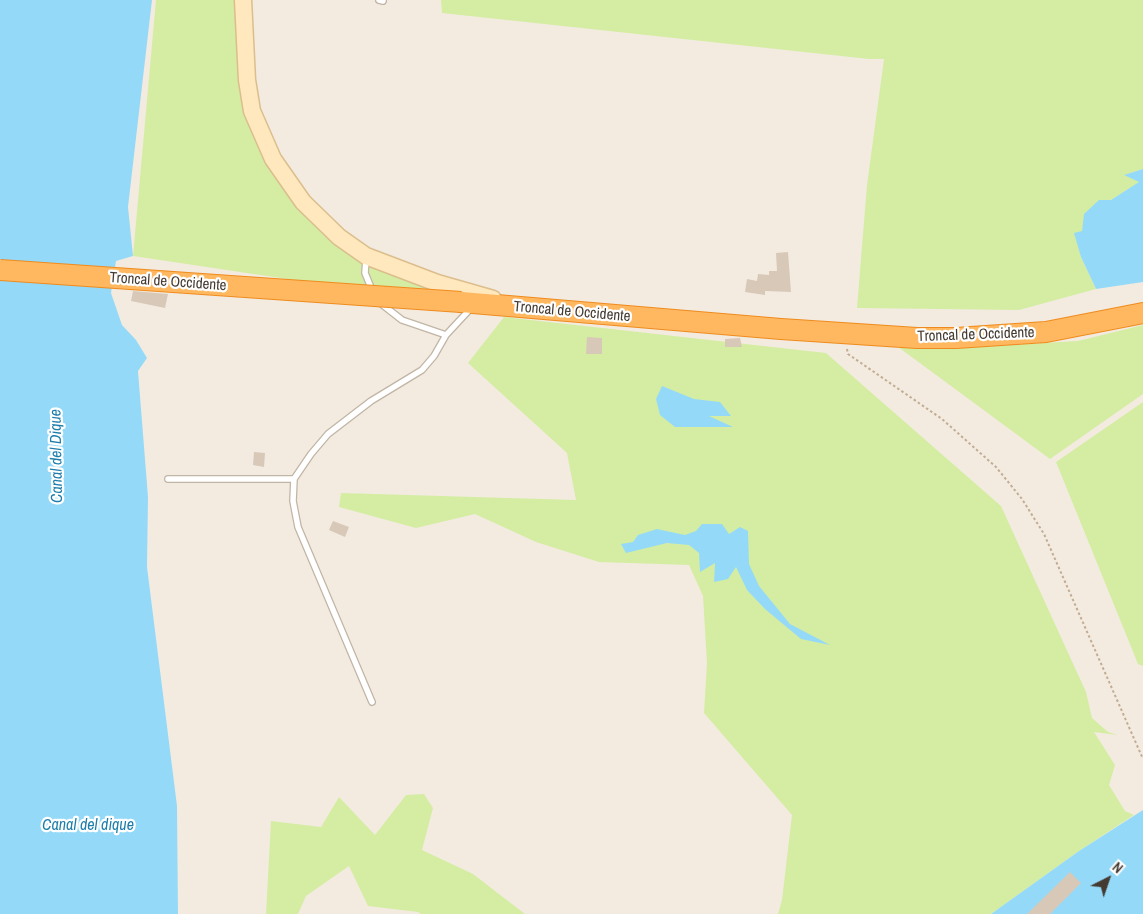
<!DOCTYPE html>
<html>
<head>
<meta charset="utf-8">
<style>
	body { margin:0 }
	#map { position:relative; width:1143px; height:914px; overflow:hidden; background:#f3ebe0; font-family:"Archivo Narrow",sans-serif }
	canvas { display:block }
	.north { position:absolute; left:1083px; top:854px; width:50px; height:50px; -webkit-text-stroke:4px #fff; paint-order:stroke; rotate:41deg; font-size:14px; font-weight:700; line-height:20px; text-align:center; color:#443a31 }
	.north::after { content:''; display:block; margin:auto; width:18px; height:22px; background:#443a31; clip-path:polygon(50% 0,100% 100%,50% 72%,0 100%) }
</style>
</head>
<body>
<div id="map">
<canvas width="1143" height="914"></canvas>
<div class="north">N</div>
</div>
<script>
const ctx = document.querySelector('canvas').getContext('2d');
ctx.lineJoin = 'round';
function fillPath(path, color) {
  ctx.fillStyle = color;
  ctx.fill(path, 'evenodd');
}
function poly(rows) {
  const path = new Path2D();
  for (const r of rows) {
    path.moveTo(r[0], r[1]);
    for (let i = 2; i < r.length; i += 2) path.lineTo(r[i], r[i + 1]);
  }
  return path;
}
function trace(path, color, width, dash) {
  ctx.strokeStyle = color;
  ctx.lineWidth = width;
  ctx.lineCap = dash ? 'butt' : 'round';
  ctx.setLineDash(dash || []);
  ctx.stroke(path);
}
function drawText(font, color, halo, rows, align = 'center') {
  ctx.font = font + ' "Archivo Narrow",sans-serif';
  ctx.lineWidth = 4.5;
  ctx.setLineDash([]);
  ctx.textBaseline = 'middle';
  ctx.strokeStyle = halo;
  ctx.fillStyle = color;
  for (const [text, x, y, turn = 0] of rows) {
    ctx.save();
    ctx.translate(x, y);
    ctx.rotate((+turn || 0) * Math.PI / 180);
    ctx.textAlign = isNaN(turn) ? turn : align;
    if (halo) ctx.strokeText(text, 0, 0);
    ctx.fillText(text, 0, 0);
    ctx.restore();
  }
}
const green = poly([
	[156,0,241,0,252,111,273,159,366,256,588,324,133,256],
	[441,0,1143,0,1143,169,1125,175,1140,182,1111,200,1081,257,1096,289,1019,310,857,308,867,185,884,59,869,59,442,13],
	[504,317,826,353,1001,506,1086,692,1092,718,1108,732,1118,735,1094,732,1115,765,1109,785,1125,811,1134,815,1079,851,991,914,778,914,782,900,792,815,704,713,707,663,703,596,689,565,599,562,536,542,475,514,416,528,339,507,341,493,576,500,567,453,468,363],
	[1143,325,1143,394,1050,459,890,341,973,347,1078,341],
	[1143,402,1143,666,1138,664,1056,462],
	[424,794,433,808,422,850,473,874,525,914,421,914,418,912,368,906,349,866,306,896,298,914,266,914,271,821,321,827,339,797,375,835,406,795]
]);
const water = poly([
	[0,0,152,0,128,207,133,256,116,261,111,293,122,325,136,340,147,358,138,371,148,497,147,567,177,806,178,914,0,914],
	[1143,169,1143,282,1096,289,1081,257,1074,233,1082,231,1084,214,1099,200,1111,200,1139,182,1124,175],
	[662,386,694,399,720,402,731,416,709,416,733,427,675,427,660,415,656,399],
	[702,524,722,524,729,534,740,527,748,531,749,564,759,586,790,624,830,645,801,639,765,609,747,590,736,567,728,579,714,582,715,563,700,572,699,553,689,545,667,543,626,553,621,544,633,542,638,535,657,529,685,535,696,531],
	[1143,810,1143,914,991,914,1079,851]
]);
const building = poly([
	[788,252,791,292,765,291,765,295,745,292,747,279,757,281,758,274,769,275,769,271,777,271,776,253],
	[133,291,168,294,165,308,131,301],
	[587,337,602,338,602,354,586,354],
	[740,338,742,347,725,347,725,339],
	[254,452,265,453,264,467,253,465],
	[333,521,349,527,345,537,329,530],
	[1070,872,1081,883,1050,914,1027,914]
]);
const path = poly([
	[847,349,848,354,942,419,996,467,1022,499,1044,534,1143,759]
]);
const lane = poly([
	[379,0,383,1],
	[366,259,365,273,372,290],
	[379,302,402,320,446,335],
	[168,479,294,479],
	[372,702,298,527,293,501,294,479,311,454,328,434,371,401,422,370,434,356,446,335,472,307]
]);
const secondary = poly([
	[243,0,247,80,252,111,273,159,303,202,339,237,366,256,437,283,493,299]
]);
const highway = poly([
	[461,302,781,329,917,338,956,338,1046,332,1143,313]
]);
const highwayBridge = poly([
	[0,270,461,302]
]);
const streetNames = [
	["Troncal de Occidente",168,282,4],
	["Troncal de Occidente",572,312,5],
	["Troncal de Occidente",976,335,-2]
];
const waterNames = [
	["Canal del Dique",57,456,-91],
	["Canal del dique",88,826]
];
fillPath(green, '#d4eda3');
fillPath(water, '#94daf8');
fillPath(building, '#d8c8b8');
trace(lane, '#c1b5a5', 8);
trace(secondary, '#dbbe8c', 19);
trace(highway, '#ef8b1e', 22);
trace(path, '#c2ac92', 2, [2.5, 2.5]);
trace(lane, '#fff', 5.5);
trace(secondary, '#ffe8be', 16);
trace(highway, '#ffb85f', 20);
trace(highwayBridge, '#ef8b1e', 22, []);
trace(highwayBridge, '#ffb85f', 20);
drawText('15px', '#443a31', '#fff', streetNames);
drawText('italic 16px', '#1e7eaa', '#fff', waterNames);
</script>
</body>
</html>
